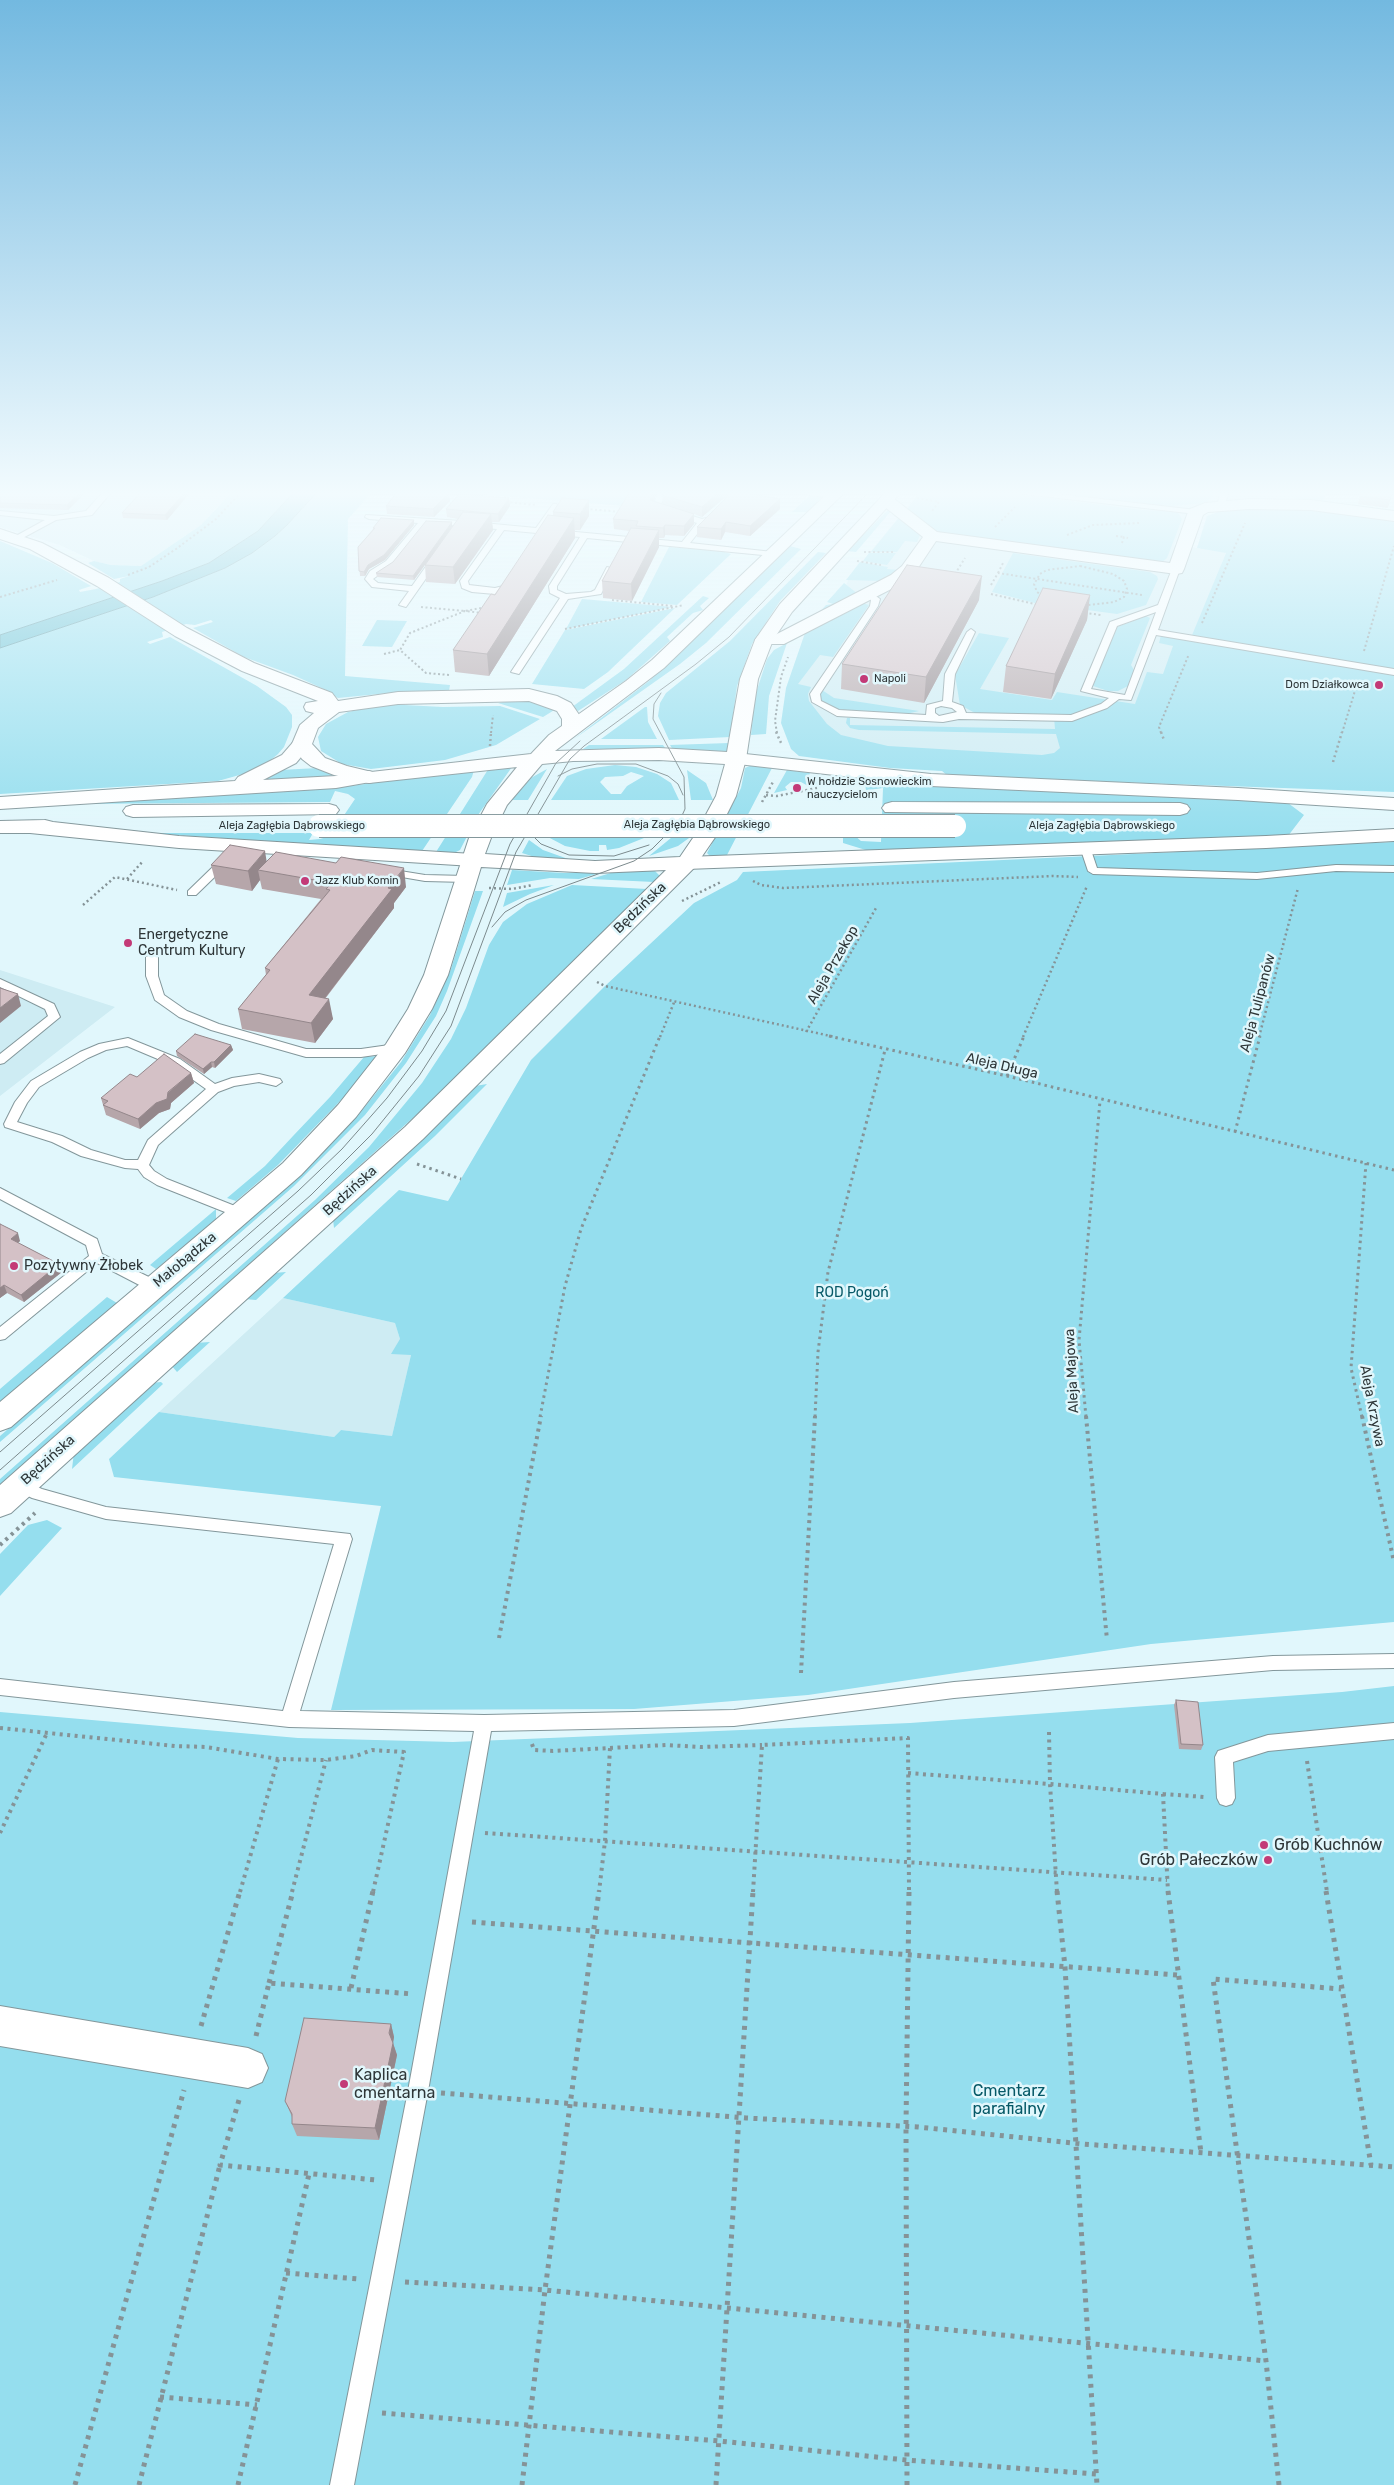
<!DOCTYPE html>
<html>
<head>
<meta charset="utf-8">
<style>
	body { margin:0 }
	canvas { display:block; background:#e1f7fc }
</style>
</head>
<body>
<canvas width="1394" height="2485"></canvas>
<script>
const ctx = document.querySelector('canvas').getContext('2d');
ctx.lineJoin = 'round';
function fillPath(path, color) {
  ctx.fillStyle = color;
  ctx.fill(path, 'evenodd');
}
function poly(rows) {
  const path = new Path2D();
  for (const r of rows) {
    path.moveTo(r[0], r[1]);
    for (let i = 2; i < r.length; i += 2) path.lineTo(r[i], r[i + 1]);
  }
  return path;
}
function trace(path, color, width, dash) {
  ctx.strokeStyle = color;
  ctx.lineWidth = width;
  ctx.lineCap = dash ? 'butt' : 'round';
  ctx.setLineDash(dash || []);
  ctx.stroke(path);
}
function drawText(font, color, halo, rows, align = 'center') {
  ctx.font = font + ' Rubik,sans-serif';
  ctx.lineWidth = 5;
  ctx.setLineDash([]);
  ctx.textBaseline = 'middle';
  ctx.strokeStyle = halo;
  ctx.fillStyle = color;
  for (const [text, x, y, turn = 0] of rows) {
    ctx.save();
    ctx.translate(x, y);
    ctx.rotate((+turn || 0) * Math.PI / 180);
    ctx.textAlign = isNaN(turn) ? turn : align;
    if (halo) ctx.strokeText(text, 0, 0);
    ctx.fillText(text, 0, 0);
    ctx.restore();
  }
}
const built = poly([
	[0,490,234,490,201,525,141,566,111,565,94,561,60,545,0,527],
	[922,490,1328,490,1324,501,1241,501,1199,505,1189,509,1174,545,1226,552,1160,736,1172,764,881,749,791,725,791,685,832,628,849,577],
	[0,970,115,1007,0,1096],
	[283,1298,395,1323,400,1339,411,1355,392,1436,341,1430,334,1437,159,1412]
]);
const green = poly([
	[234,490,296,490,258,531,209,563,162,581,0,635,0,541,52,563,91,586,79,590,80,592,96,589,120,582,120,579,129,576,114,579,88,563,94,561,111,565,141,566,201,525],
	[319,490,374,490,348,519,345,676,450,685,449,691,389,693,338,698,326,690,293,675,244,657,193,628,213,622,211,620,195,625,186,624,162,632,163,637,147,642,150,644,170,637,257,686,286,707,292,715,292,727,284,747,278,754,266,764,250,772,218,781,0,794,0,648,153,597,225,568,252,553,275,536,287,525],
	[465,490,633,490,626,506,463,493],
	[921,490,983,490,1142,510,1172,511,1178,513,1182,519,1167,558,1161,563,941,533,926,525,907,509],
	[1032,490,1086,490,1133,496,1136,490,1218,490,1206,503,1171,506,1137,504],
	[1283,490,1326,490,1323,500,1297,500],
	[812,493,821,498,808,512,792,512],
	[1251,508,1288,508,1394,520,1394,792,948,776,942,771,890,768,799,756,791,749,781,723,786,688,805,633,862,603,869,605,833,657,820,655,798,684,811,687,808,694,809,701,827,724,841,735,888,746,1042,755,1054,753,1060,748,1056,734,859,730,850,728,846,723,847,718,850,718,850,725,1055,729,1054,717,977,714,960,705,955,675,979,633,1009,638,980,689,1052,700,1057,692,1135,704,1147,672,1163,674,1173,646,1159,643,1161,635,1190,640,1226,553,1197,548,1207,516,1221,511],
	[889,509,892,510,856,552,847,551],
	[900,516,917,531,920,535,917,542,905,541,897,552,871,552],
	[790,546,801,549,706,643,680,664,574,739,649,681],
	[669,547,721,551,731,554,677,605,641,602],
	[818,552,826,553,780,601,752,644,737,686,730,737,669,740,658,716,660,703,666,693,730,641],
	[869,553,896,553,887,565,863,561],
	[1013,553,1150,572,1157,576,1158,579,1146,605,1117,614,1035,603,992,592],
	[860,562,888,567,887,569,900,570,882,581,846,580],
	[844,583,858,594,816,616,826,605,833,604,827,602],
	[703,596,709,598,700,606,703,610,693,613,667,637,670,641,626,680,578,711,572,707,624,669],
	[582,599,662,606,672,607,566,629],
	[675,608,608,672,584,689,532,684,565,630],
	[1146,616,1150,618,1131,665,1134,670,1128,686,1118,691,1108,691,1093,686,1117,627],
	[377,620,407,621,392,647,362,646],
	[787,643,769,696,766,734,751,735,755,696,767,659,774,650],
	[822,690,834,698,919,711,906,714,850,712,837,710,822,701,819,695],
	[527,699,556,709,543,717,498,703],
	[385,704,443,707,500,706,540,719,496,745,445,760,371,769,342,764,321,751,318,737,326,724,348,712],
	[645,707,647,707,648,722,657,739,601,739],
	[729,743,728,751,724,752,673,750,670,745],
	[589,745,663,745,666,749,583,749],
	[615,765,636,767,657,774,671,783,679,800,551,800,567,776,586,769],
	[631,772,644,776,627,786,621,794,611,794,600,782,605,777,623,776],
	[752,765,772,768,726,857,710,856,707,853,741,788,745,768],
	[512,767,478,815,460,850,454,853,436,852,489,768],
	[318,768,340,775,255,781,280,770],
	[547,769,528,800,511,800,529,779],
	[474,770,472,777,422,851,145,833,313,833,309,840,320,839,330,836,355,799,348,794,335,791,330,802,70,804,334,788],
	[687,770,706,783,713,800,691,800],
	[787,770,810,773,807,780,812,782,829,779,831,781,808,786,801,782,791,782,785,787,787,790,774,793],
	[865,780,970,788,1284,800,1304,815,1288,836,869,851,843,843,843,835,854,835,861,841,881,842,883,788,869,790,866,792],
	[538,833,649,836,619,848,607,850,606,845,599,845,599,851,590,851,565,846,546,836,541,837],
	[677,833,696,833,678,846,649,856],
	[529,840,543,850,571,860,538,858,522,853],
	[1394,842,1394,1622,1151,1644,808,1695,634,1709,331,1710,381,1506,114,1477,109,1459,159,1412,334,1437,341,1430,392,1436,411,1355,391,1354,400,1339,395,1323,283,1298,399,1190,448,1201,531,1060,605,986,694,903,737,880,743,872],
	[512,870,564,873,600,873,579,879,550,878,507,885],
	[655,871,660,876,654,882,591,879,614,872],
	[554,885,530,894,503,907,507,893],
	[572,885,647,889,424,1108,0,1486,0,1479,315,1200,369,1147,422,1083,451,1039,466,1008,489,945,503,922,527,904],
	[475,891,483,891,447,991,436,1016,406,1063,365,1115,294,1186,0,1442,0,1436,276,1196,359,1114,401,1062,430,1015,451,969],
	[378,1056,345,1096,278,1165,236,1201,227,1198,265,1166,293,1136,330,1097,364,1057],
	[487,1084,435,1136,334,1228,333,1219,475,1086],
	[216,1209,216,1219,156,1269,150,1265],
	[286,1272,256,1300,244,1299,273,1273],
	[107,1297,117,1303,0,1403,0,1389],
	[210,1342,177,1372,171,1365,195,1343],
	[161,1382,163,1384,72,1469,74,1452,151,1383],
	[47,1520,62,1528,0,1596,0,1554,28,1525],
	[1394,1686,1394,2485,0,2485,0,1712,298,1738,453,1742,910,1723,1342,1692]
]);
const water = poly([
	[296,490,319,490,287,525,275,536,252,553,225,568,153,597,0,648,0,635,162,581,209,563,258,531,296,490]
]);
const pathFar4 = poly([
	[458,498,461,490],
	[917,498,939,502,932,511],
	[506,502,537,505],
	[586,509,622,512],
	[995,527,1015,507],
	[1067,535,1093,525,1139,523],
	[1116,536,1124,537],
	[1122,543,1124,537,1128,538],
	[864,552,895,552],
	[857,561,881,565],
	[1080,566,1113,574,1124,581,1127,589,1124,597,1114,602,1080,606,1046,598,1037,592,1034,584,1040,574,1047,570,1080,566],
	[998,573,1003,563],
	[955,574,965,558],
	[128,575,149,567,176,549,216,519,243,490],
	[991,585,998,573,1142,595],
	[991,594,1039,605],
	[0,597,57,580],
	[612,600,673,606],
	[421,607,465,611,481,608],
	[1085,613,1101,615],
	[1202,623,1245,523],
	[565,629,684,605],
	[1364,651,1394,546],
	[384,654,400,650],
	[449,675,426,673,400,650,410,633,465,611,482,613],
	[491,733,493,715],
	[777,733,775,721,781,677,788,657],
	[1161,733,1159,727,1189,654],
	[1342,733,1358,681]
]);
const pathFar3 = poly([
	[776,732,782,745],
	[1161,732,1164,740],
	[490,746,491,732],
	[1333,762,1342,732],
	[766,795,777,796,817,788],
	[762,802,773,782],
	[127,879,143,861],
	[753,881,761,885,783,888,1053,876,1078,877],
	[489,888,512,889,533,885],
	[682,901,721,882],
	[83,905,115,877,177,890],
	[597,982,605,986,835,1037],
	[806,1032,876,908],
	[660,1037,675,1000],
	[1023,1037,1087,886],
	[1259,1037,1298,888]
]);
const pathFar2 = poly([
	[829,1036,1007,1076,1394,1170],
	[1007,1076,1024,1036],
	[1235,1132,1260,1036],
	[417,1164,461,1179],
	[540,1417,565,1286,581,1229,660,1036],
	[815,1417,818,1352,828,1272,885,1050],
	[1086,1417,1079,1340,1100,1101],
	[1362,1417,1351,1368,1366,1163]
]);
const pathFar1 = poly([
	[1086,1416,1107,1640],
	[1362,1416,1394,1562],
	[0,1545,35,1513],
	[499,1638,541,1416],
	[801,1673,815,1416],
	[0,1728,175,1746,206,1747,278,1759,326,1760,356,1756,372,1750,404,1752,373,1892],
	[1049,1732,1050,1784,1163,1794,1168,1892],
	[532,1744,534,1750,553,1751,610,1748,605,1841,599,1892],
	[610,1748,666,1745,702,1747,762,1745],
	[1307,1761,1327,1892],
	[908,1773,1050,1784,1057,1892],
	[1163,1794,1205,1797],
	[0,1833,47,1733],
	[485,1833,1167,1880],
	[240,1892,278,1759],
	[292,1892,326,1760],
	[753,1892,762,1745,908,1738,909,1892]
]);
const path = poly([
	[1057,1891,1065,1967,1097,2485],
	[1168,1891,1201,2153],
	[1326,1891,1371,2165],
	[472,1922,1177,1975],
	[269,1983,293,1891],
	[351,1988,373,1891],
	[201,2026,240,1891],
	[256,2036,269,1983,413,1994],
	[441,2093,746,2118,918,2127,1083,2144,1394,2167],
	[239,2100,220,2165,376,2180],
	[286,2273,359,2279],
	[405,2282,545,2290,1266,2361],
	[160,2397,257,2405],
	[382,2413,719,2441,906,2460,1096,2474],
	[75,2485,184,2090],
	[139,2485,220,2165],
	[238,2485,309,2174],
	[522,2485,545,2290,599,1891],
	[716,2485,753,1891],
	[907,2485,906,2126,909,1891],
	[1279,2485,1266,2361,1213,1979,1341,1989]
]);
const lane = poly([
	[105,490,113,490,92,515,56,520,17,541,13,539,14,537,45,520,0,515,0,511,54,516,86,511,105,490],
	[1003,490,1023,490,1196,510,1200,512,1196,514,1007,492,1003,490],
	[1221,490,1229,490,1225,505,1221,507,1217,505,1221,490],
	[662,491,666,493,660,506,702,519,710,517,714,519,705,524,690,543,773,552,777,554,773,556,587,538,557,586,557,590,566,594,591,592,595,590,607,567,614,569,601,594,568,599,519,674,511,672,560,598,550,593,549,586,580,537,504,530,468,581,469,585,495,588,503,586,509,580,516,582,509,590,495,594,472,592,462,588,460,581,497,529,426,523,392,565,373,579,378,583,412,586,434,555,440,555,441,557,406,607,399,605,409,591,372,587,365,579,370,571,386,561,418,523,369,519,365,517,366,515,462,521,536,528,553,504,556,504,560,506,544,529,682,542,697,523,652,509,658,493,662,491],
	[1176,566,1180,569,1158,630,1394,669,1394,675,1156,635,1131,700,1119,699,1107,708,1072,721,959,719,943,722,837,716,812,702,810,694,870,606,871,600,865,594,869,591,880,599,878,606,820,694,821,701,839,710,926,715,927,705,943,701,945,674,967,632,971,629,975,632,955,674,952,702,963,706,966,713,1071,715,1101,704,1109,698,1081,691,1110,622,1158,605,1172,569,1176,566],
	[1156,612,1125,695,1091,689,1117,626,1156,612],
	[941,706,952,708,957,712,939,716,935,713,935,708,941,706],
	[1085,844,1090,847,1097,868,1257,873,1336,865,1394,866,1394,872,1336,871,1257,879,1093,874,1088,871,1080,847,1085,844],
	[225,858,230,861,229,863,196,895,188,895,188,891,221,859,225,858],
	[388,869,425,875,466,876,471,879,466,882,425,881,384,874,383,872,388,869],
	[152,954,158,957,158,976,164,995,187,1011,219,1024,306,1049,361,1049,396,1044,402,1048,396,1052,361,1057,306,1057,211,1030,179,1017,155,1000,146,976,146,957,152,954],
	[0,979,54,1004,60,1017,4,1063,0,1064,0,1054,48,1016,45,1009,0,987,0,979],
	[128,1038,180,1059,215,1084,232,1078,259,1074,280,1079,282,1082,276,1086,259,1082,234,1086,218,1092,158,1145,149,1165,154,1171,167,1179,245,1210,247,1213,245,1216,235,1216,157,1185,144,1177,138,1169,125,1168,81,1156,52,1142,5,1127,4,1124,15,1102,31,1081,80,1052,99,1044,128,1038],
	[127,1046,172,1065,206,1089,148,1140,138,1160,125,1160,91,1150,62,1136,17,1122,27,1103,39,1087,88,1058,106,1050,127,1046],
	[0,1188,97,1239,102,1254,159,1282,161,1286,159,1290,149,1290,97,1263,5,1339,0,1340,0,1327,89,1256,86,1245,0,1199,0,1188],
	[20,1479,42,1489,106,1507,350,1534,352,1539,300,1711,484,1715,734,1710,954,1682,1273,1656,1394,1654,1394,1668,1273,1670,954,1698,734,1726,491,1731,428,2091,354,2485,330,2485,408,2091,474,1731,289,1727,0,1695,0,1679,283,1711,334,1544,106,1519,32,1498,14,1489,12,1485,14,1481,20,1479],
	[1394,1723,1394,1739,1268,1751,1233,1762,1235,1798,1232,1804,1226,1806,1220,1804,1217,1798,1215,1757,1218,1751,1268,1735,1394,1723]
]);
const street = poly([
	[802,490,840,490,843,493,835,498,809,495,804,493,802,490],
	[887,496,893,498,937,532,1170,563,1188,512,1190,509,1205,503,1249,499,1311,500,1394,511,1394,521,1311,510,1249,509,1208,512,1203,515,1184,569,1182,573,1176,574,936,541,914,574,903,583,784,644,758,644,755,640,758,636,775,635,891,575,902,566,923,537,881,504,879,501,887,496],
	[0,529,42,543,109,578,187,628,254,663,332,693,338,701,398,692,529,689,557,696,571,703,582,719,582,727,579,731,572,733,565,731,562,727,562,719,557,711,529,701,398,704,339,712,318,728,312,744,325,758,347,766,376,773,379,777,376,781,369,783,334,775,311,766,302,759,292,744,300,725,314,713,306,711,304,707,306,703,318,701,242,671,175,636,97,586,30,549,0,539,0,529],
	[0,2006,248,2048,262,2054,268,2068,262,2082,248,2088,0,2046,0,2006]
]);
const secondary = poly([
	[831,490,847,490,664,668,555,751,659,748,727,752,740,679,755,640,780,604,888,490,903,490,792,612,773,640,758,679,746,759,736,796,716,836,694,868,423,1139,11,1513,0,1517,0,1485,405,1127,666,870,595,873,481,867,448,975,432,1009,405,1053,356,1117,301,1175,11,1427,0,1431,0,1402,283,1163,338,1105,386,1044,408,1009,424,975,469,838,487,804,517,767,369,783,362,781,359,777,362,773,531,754,549,735,626,681,652,660,831,490],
	[659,760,725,764,716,796,695,835,680,857,595,861,485,854,491,838,507,805,542,764,573,761,659,760]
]);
const primary = poly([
	[302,738,309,740,312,744,296,763,263,780,336,776,369,771,376,773,379,777,376,781,336,788,0,809,0,797,235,781,238,777,282,755,295,740,302,738],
	[736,753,931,774,1238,788,1394,798,1394,810,1238,800,931,786,729,763,726,759,729,755,736,753],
	[892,802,1180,803,1187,805,1190,809,1187,813,1180,815,885,812,882,808,885,804,892,802],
	[329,804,336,806,339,810,336,814,133,817,126,815,123,811,126,807,133,805,329,804],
	[45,820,53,822,179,836,473,854,481,855,484,860,481,865,473,866,179,848,30,833,0,833,0,821,45,820],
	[1394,829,1394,841,1266,848,686,869,678,868,675,863,678,858,686,857,1266,836,1394,829]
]);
const tram = poly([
	[558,776,572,769,597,764,636,764,668,776,678,784,683,795],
	[528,823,533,836,541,844,569,855,614,856,649,845],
	[492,927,505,912,526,900,634,861,652,849,679,822,685,809,684,777,653,719,654,704,661,693],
	[0,1452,298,1191,342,1149,387,1098,422,1051,446,1011,510,844,556,763,580,741],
	[0,1470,311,1195,372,1134,419,1076,451,1026,516,852,570,759,584,746,696,664,729,637,871,490]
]);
const primaryBridge = poly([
	[319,826,955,826]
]);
const wall = poly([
	[0,490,88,490,68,510,0,508],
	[143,490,188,490,189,494,167,520,123,518,122,513],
	[438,490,439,492,449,493,450,501,434,517,387,514,386,506],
	[658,490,654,501,663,504,662,495,664,491,659,490,746,490,745,493,780,509,750,536,725,532,721,540,697,537,697,527,725,499,723,499,702,517,694,514,694,524,684,536,665,535,664,538,659,538,659,547,632,601,603,598,602,581,629,531,614,529,613,519],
	[1094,490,1133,490,1131,494],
	[1361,490,1393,490,1388,508,1358,504],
	[509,498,510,506,499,522,492,522,493,530,455,584,426,582,425,565,414,580,377,577,376,573,452,527,458,519,447,517,446,509],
	[562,498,589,516,580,530,575,530,575,538,489,676,455,672,453,650,553,516,553,512],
	[414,520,414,525,385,560,369,569,365,576,360,576,358,547,373,529,373,528],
	[1090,595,1087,620,1051,699,1003,692,1006,666],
	[979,600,924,703,841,689,842,664],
	[267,861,406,887,394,903,394,908,325,999,333,1019,315,1043,242,1029,238,1009,266,975,265,968,321,899,262,889,260,880,252,891,216,884,211,865],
	[231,1045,233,1050,215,1068,212,1067,204,1074,177,1056,176,1051],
	[191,1073,194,1083,171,1103,170,1109,159,1113,140,1129,106,1115,101,1098,137,1077],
	[0,1224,20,1241,18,1243,59,1264,62,1272,24,1302,7,1293,0,1298],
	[1176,1700,1203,1745,1201,1750,1179,1749,1174,1705],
	[391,2024,394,2037,393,2043,397,2055,379,2140,297,2136,292,2124,292,2117,285,2101]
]);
const shadedWall = poly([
	[82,490,88,490,68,510,67,505],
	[187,490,188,490,189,494,167,520,165,515],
	[654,490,658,490,650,510,650,500],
	[722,490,723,490,723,499,702,517,702,507],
	[742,490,746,490,746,491,740,502,740,492],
	[449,493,450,501,434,517,433,509],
	[509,498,510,506,499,522,498,514],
	[780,499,780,509,750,536,750,526],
	[589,500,589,516,580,530,580,514],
	[491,514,493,530,455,584,453,567],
	[694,514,694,524,684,536,684,526],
	[574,518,575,538,489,676,487,654],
	[414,520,414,525,385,560,369,569,365,576,364,572,368,565],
	[452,522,452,527,414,580,413,576],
	[726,522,725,532,721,540,721,529],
	[665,525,665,535,664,538,663,528],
	[659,530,659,547,632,601,631,584],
	[982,576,979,600,924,703,926,677],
	[1090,595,1087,620,1051,699,1055,674],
	[265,851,268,870,258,870,260,880,252,891,248,871],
	[404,868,406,887,394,903,394,908,312,1015,309,995],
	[18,994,21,1006,0,1023,0,1008],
	[329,999,333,1019,315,1043,311,1023],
	[231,1045,233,1050,215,1068,214,1062],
	[211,1062,212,1067,204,1074,203,1069],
	[191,1073,194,1083,171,1103,170,1109,159,1113,140,1129,138,1119],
	[18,1233,20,1241,14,1246,11,1239],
	[59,1264,62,1272,24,1302,21,1295],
	[4,1285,7,1293,0,1298,0,1288],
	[391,2024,394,2037,393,2043,397,2055,379,2140,375,2128]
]);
const building = poly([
	[0,490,82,490,67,505,0,503,0,490],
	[143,490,187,490,165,515,122,513,143,490],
	[399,490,438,490,437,492,449,493,433,509,386,506,399,490],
	[631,490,654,490,650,500,694,514,684,526,665,525,663,528,636,526,638,521,613,519,631,490],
	[665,490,722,490,702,507,662,495,665,490],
	[726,490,742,490,740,492,780,499,750,526,726,522,721,529,697,527,733,491,726,490],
	[1361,490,1393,490,1390,500,1360,496,1361,490],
	[459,494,509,498,498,514,446,509,459,494],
	[562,498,589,500,580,514,553,512,562,498],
	[463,512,491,514,453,567,425,565,463,512],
	[548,515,574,518,487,654,453,650,491,594,495,595,548,515],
	[381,518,414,520,384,555,368,565,364,572,359,571,358,547,375,528,373,528,381,518],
	[426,521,452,522,413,576,376,573,393,562,426,521],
	[631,528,659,530,631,584,602,581,631,528],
	[907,565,982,576,926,677,842,664,907,565],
	[1043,588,1090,595,1055,674,1006,666,1043,588],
	[230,845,265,851,248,871,211,865,230,845],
	[276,852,336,863,341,857,404,868,388,888,392,889,309,995,329,999,311,1023,238,1009,270,970,265,968,330,890,326,889,332,883,258,870,276,852],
	[0,988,18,994,0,1008,0,988],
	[195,1034,231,1045,214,1062,211,1062,203,1069,176,1051,195,1034],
	[164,1054,191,1073,168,1092,167,1099,156,1103,138,1119,103,1105,108,1101,101,1098,130,1074,137,1077,164,1054],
	[0,1224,18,1233,11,1239,59,1264,21,1295,4,1285,0,1288,0,1224],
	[1176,1700,1198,1702,1203,1745,1181,1744,1176,1700],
	[304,2018,391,2024,389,2033,393,2043,375,2128,292,2124,292,2114,285,2101,304,2018]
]);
const markers = [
	[864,679,5,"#c33a77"],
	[1379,685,5,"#c33a77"],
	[797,788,5,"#c33a77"],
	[305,881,5,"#c33a77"],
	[128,943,5,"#c33a77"],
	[14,1266,5,"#c33a77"],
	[1264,1845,5,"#c33a77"],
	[1268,1860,5,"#c33a77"],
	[344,2084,5,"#c33a77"]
];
const farPoinames = [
	["Napoli",874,679],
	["Dom Działkowca",1369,685,"right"],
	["W hołdzie Sosnowieckim",807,782],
	["nauczycielom",807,795],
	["Jazz Klub Komin",315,881]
];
const farStreetnames = [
	["Aleja Zagłębia Dąbrowskiego",697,825],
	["Aleja Zagłębia Dąbrowskiego",292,826],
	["Aleja Zagłębia Dąbrowskiego",1102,826]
];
const streetNames = [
	["Będzińska",640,908,-44],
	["Aleja Przekop",833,965,-60],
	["Aleja Tulipanów",1258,1003,-75],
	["Aleja Długa",1002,1066,13],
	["Będzińska",350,1191,-42],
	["Małobądzka",185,1260,-40],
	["Aleja Majowa",1072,1371,-93],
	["Aleja Krzywa",1372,1406,79],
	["Będzińska",48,1460,-42]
];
const poiNames = [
	["Energetyczne",138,935],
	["Centrum Kultury",138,951],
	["Pozytywny Żłobek",24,1266]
];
const parkNames = [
	["ROD Pogoń",852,1293]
];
const nearPoinames = [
	["Grób Kuchnów",1274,1845],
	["Grób Pałeczków",1258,1860,"right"],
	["Kaplica",354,2075],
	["cmentarna",354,2093]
];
const nearParknames = [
	["Cmentarz",1009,2091],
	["parafialny",1009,2109]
];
fillPath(built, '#ceecf3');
fillPath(green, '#95deee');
fillPath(water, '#64c0d3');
trace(water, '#5497a4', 1);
trace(lane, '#83979b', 2);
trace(street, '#83979b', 2);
trace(secondary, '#83979b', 2);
trace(primary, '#83979b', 2);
trace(pathFar4, '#859397', 2, [2, 2.5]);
trace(pathFar3, '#859397', 2.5, [2, 3]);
trace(pathFar2, '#859397', 3, [2.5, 4]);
trace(pathFar1, '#859397', 4, [3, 4.5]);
trace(path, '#859397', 5, [4, 5.5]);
fillPath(lane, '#fff');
fillPath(street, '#fff');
fillPath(secondary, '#fff');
fillPath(primary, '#fff');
trace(tram, '#7c8a8d', 1);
trace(primaryBridge, '#83979b', 24, []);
trace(primaryBridge, '#fff', 22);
fillPath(wall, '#b6a6aa');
fillPath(shadedWall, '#94878b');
fillPath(building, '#d4c1c6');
trace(building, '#94878b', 1);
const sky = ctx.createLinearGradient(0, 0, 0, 837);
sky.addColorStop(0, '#73b9e0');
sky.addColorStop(0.59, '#f2fbfe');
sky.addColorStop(1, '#f2fbfe00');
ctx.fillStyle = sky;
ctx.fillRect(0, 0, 1394, 837);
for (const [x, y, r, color] of markers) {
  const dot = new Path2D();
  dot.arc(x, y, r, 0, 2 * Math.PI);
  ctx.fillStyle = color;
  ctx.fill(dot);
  trace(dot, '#e1f7fc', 2);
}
drawText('11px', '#2e3638', '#e1f7fc', farPoinames, 'left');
drawText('11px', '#2e3638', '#e1f7fc', farStreetnames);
drawText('14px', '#2e3638', '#e1f7fc', streetNames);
drawText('14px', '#2e3638', '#e1f7fc', poiNames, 'left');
drawText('14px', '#065967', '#e1f7fc', parkNames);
drawText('16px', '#2e3638', '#e1f7fc', nearPoinames, 'left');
drawText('16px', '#065967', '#e1f7fc', nearParknames);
</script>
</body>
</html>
